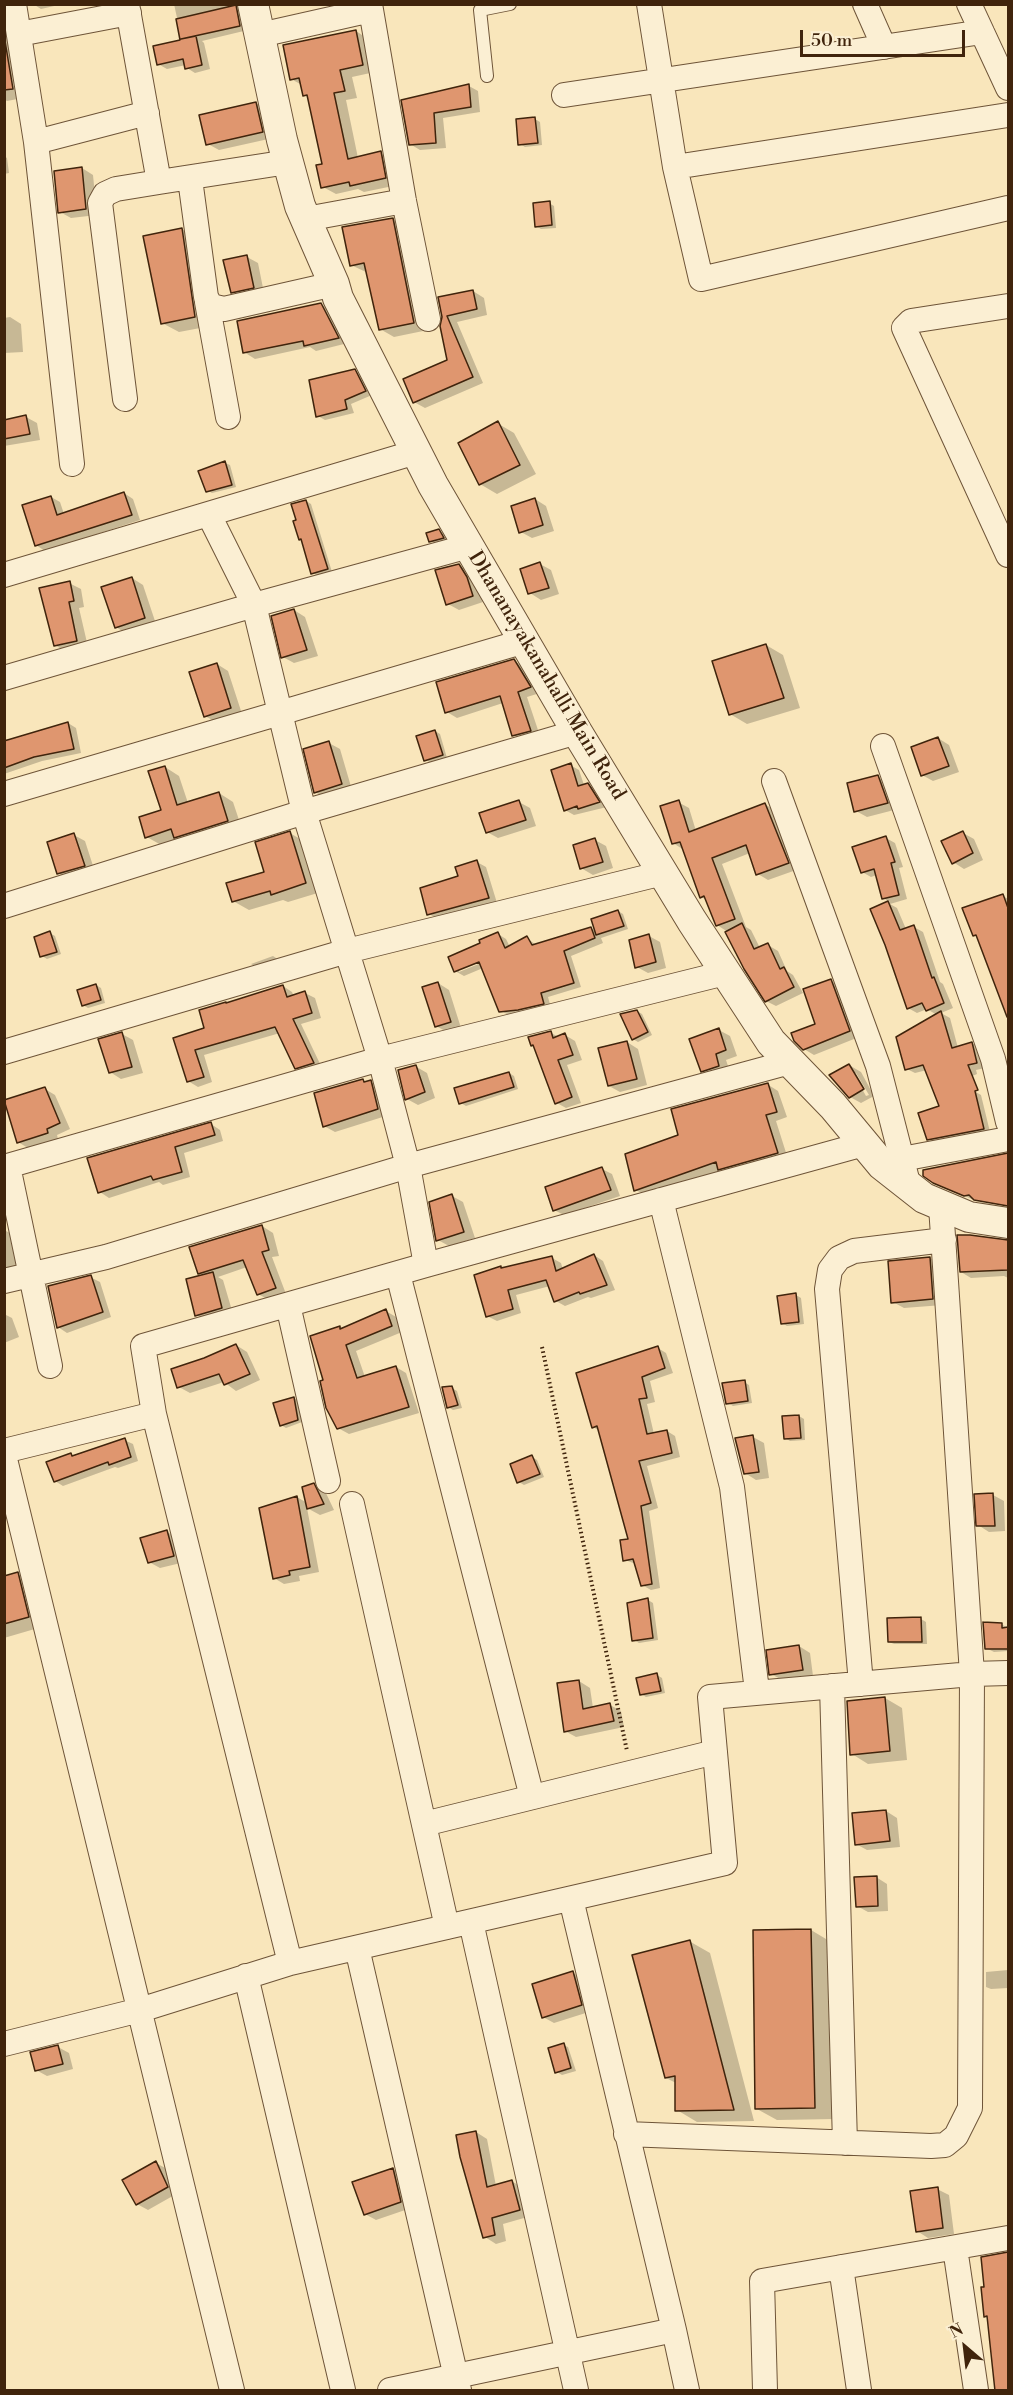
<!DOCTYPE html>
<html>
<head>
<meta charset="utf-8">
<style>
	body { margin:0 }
	#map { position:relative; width:1013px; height:2395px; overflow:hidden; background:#f9e6bb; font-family:"Libre Bodoni",serif }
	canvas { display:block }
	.frame { position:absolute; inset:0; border:6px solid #40240c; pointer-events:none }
	.north { position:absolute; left:935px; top:2317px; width:60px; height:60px; -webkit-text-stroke:4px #fbefd3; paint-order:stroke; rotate:332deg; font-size:16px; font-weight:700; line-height:24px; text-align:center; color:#40240c }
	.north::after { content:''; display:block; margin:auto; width:21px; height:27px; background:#40240c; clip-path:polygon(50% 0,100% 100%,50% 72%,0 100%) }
	.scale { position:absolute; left:800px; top:30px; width:165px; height:27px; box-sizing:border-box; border:3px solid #40240c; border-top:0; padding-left:8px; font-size:18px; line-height:21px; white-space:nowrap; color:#40240c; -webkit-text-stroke:4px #fbefd3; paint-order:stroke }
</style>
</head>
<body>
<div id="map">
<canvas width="1013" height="2395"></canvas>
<div class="frame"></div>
<div class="north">N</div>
<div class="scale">50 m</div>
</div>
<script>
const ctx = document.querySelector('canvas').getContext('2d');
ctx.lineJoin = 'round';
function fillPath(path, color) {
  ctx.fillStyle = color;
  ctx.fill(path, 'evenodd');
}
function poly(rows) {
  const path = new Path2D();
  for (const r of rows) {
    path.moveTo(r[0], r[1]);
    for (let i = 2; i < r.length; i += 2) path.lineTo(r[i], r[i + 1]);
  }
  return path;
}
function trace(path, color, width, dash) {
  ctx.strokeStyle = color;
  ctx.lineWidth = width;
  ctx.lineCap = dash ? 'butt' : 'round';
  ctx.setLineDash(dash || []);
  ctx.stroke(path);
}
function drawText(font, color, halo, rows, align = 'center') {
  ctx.font = font + ' "Libre Bodoni",serif';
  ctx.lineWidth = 4.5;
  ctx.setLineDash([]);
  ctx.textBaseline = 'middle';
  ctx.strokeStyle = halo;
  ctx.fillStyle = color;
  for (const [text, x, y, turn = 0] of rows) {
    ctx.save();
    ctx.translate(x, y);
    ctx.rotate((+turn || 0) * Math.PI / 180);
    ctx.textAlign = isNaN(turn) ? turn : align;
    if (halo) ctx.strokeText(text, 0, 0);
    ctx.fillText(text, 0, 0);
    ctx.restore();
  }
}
const shadow = poly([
	[33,4,63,4,41,9],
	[174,4,245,5,248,30,202,41,204,43,210,69,195,73,187,68,186,65,167,69,158,64,182,41],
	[4,18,28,97,7,101,4,99],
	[356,31,368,39,375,72,352,77,357,98,346,100,358,158,380,153,393,160,398,185,364,192,358,189,336,194,323,187,324,165,309,98,304,95,302,85,291,79],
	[469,86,478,91,480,112,443,118,446,148,420,150,410,144,403,101],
	[256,103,267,110,273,138,219,150,208,144],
	[535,119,540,122,542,145,525,147,520,144],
	[4,156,7,158,9,173,4,174],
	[82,168,93,175,97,215,71,218,60,212,55,172],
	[549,203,554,206,556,228,541,229,536,226],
	[393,219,407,227,428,330,394,337,380,329,368,273,351,265],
	[182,229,199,239,211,326,179,332,162,323],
	[247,257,258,263,264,293,243,298,232,292],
	[473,291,484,298,487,315,457,322,483,383,425,408,414,402,449,361,444,317],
	[321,304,332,311,348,343,316,351,310,347,255,359,244,352],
	[10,317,21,324,23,352,4,353,4,318],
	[355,371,362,375,372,395,351,404,354,413,325,420,318,416],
	[26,417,37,423,40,440,4,446,4,421],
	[497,423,514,433,536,474,497,494,480,484],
	[225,463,230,465,236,487,212,493,207,490],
	[124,493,133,499,140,520,45,551,36,545,51,497,60,502,64,514],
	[535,499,546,506,554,531,532,538,521,532],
	[306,501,311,504,332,572,318,576,313,573,303,541,300,539],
	[438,531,450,537,442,548,431,541],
	[540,564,551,570,559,594,541,600,530,593],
	[459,565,470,572,477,584,483,602,459,610,448,604],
	[132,578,143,585,156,624,127,634,116,627],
	[69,583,81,589,84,607,79,608,88,647,66,652,55,645,40,589],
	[294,610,305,617,318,656,294,663,283,657],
	[766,645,783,655,800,708,747,724,730,714],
	[514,661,525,667,540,693,527,697,540,736,524,741,513,735,503,703,457,718,447,712],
	[217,664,228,671,242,714,216,722,205,716],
	[68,723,76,728,81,753,42,761,4,774,4,740,8,739,12,741],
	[435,731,440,734,447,758,431,763,426,760],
	[938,738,949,745,959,772,933,781,922,775],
	[329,743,340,749,352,790,326,798,315,792],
	[570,765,579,770,584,785,587,784,597,790,607,807,574,815,565,810],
	[165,767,179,776,188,803,219,793,233,802,242,829,161,845,147,837,162,811],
	[878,777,889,783,898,809,867,817,856,811],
	[519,802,530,808,536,826,498,838,487,832],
	[678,802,689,808,696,831,765,804,775,811,799,869,768,880,758,874,750,853,722,864,746,927,751,930,760,948,768,945,778,951,787,971,793,975,803,993,776,1006,766,1001,728,932,717,925,707,900,701,897,684,850,673,843],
	[290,833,305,842,321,892,288,902,283,900,249,910,233,901,266,873],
	[963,833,974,839,983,860,964,869,953,862],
	[74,835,85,841,95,872,69,880,58,873],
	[886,838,895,843,903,867,899,868,907,899,890,904,897,908,906,929,914,927,923,932,940,982,943,984,953,1008,941,1013,950,1018,958,1048,972,1043,980,1048,985,1068,976,1070,977,1074,941,1090,927,1070,915,1073,907,1069,937,1015,927,1009,917,1013,908,1008,872,910,890,902,883,898,877,875,871,877,862,872],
	[595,840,606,846,613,868,593,875,581,868],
	[477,862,486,867,497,903,438,919,429,914,460,877],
	[1003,896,1008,899,1008,1017,979,938,974,935],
	[618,911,623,914,628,929,601,938,603,943,571,956,581,987,548,997,551,1008,509,1015,501,1011,483,968,464,976,455,971,482,944,498,934,506,939,510,947,527,938,536,945,591,928,597,932],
	[485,958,486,961,459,972,459,969],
	[50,933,55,936,61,954,47,959,42,956],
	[649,936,660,942,666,968,648,973,637,967],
	[273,956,279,960,256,967,251,964],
	[831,981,841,986,859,1037,814,1055,804,1049,817,1025],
	[438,983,449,990,461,1028,447,1032,436,1026],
	[96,985,101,988,105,1003,88,1008,83,1005],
	[283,986,292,992,294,997,305,993,315,998,321,1018,301,1024,322,1068,305,1073,296,1068,280,1033,204,1055,212,1082,198,1087,188,1081,175,1039,206,1029],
	[637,1011,642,1014,652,1035,638,1042,633,1039],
	[719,1030,730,1036,737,1056,726,1060,730,1072,713,1077,702,1071],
	[551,1033,559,1037,565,1035,575,1041,582,1060,567,1065,581,1103,566,1108,557,1103,536,1047,532,1045],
	[122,1034,133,1040,143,1073,121,1079,110,1072],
	[627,1042,638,1049,647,1085,620,1092,609,1086],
	[849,1065,861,1072,874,1096,861,1103,850,1097],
	[853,1073,856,1073,869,1095,866,1096],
	[415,1066,427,1073,435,1098,418,1105,407,1099],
	[509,1073,514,1076,518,1089,466,1106,461,1103],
	[362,1080,367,1083,371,1082,382,1088,389,1115,335,1132,324,1126],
	[767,1084,778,1091,787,1117,776,1121,788,1159,730,1175,722,1170,647,1196,636,1190,680,1136],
	[45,1089,55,1095,70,1129,57,1135,58,1139,28,1148,18,1142],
	[974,1091,981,1095,990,1132,935,1143,928,1139],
	[211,1124,220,1130,223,1141,184,1153,190,1177,163,1185,159,1182,109,1198,100,1192],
	[1008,1155,1008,1204,975,1198,978,1201,976,1201,934,1182,924,1171],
	[602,1169,612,1174,620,1196,564,1215,554,1210],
	[452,1196,463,1202,475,1238,449,1246,438,1240],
	[979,1202,1008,1207,1008,1209,983,1204],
	[262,1226,273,1233,279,1256,272,1257,286,1294,269,1300,258,1294,247,1267,218,1277,223,1280,233,1314,208,1322,197,1315,204,1276,199,1273],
	[4,1230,10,1233,21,1268,4,1273],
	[959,1237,1008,1240,1008,1278,1004,1276,971,1278,961,1272],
	[594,1255,603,1261,615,1290,591,1298,588,1297,565,1306,556,1301,550,1286,516,1295,521,1313,497,1321,487,1316,503,1269,552,1258,561,1263,563,1270],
	[930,1258,941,1265,943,1305,904,1308,893,1302],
	[90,1277,100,1282,111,1317,67,1333,58,1327],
	[796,1295,801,1298,804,1324,787,1326,782,1323],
	[386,1311,396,1317,402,1332,356,1351,365,1377,396,1367,406,1373,419,1413,349,1434,338,1428,325,1381,340,1328,342,1330],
	[4,1314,12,1318,19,1337,4,1343],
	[236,1345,247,1352,260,1380,236,1391,224,1382,190,1393,179,1387,173,1370],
	[658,1348,666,1353,673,1373,650,1381,655,1402,647,1404,654,1434,667,1431,675,1436,680,1457,647,1466,658,1508,649,1511,660,1588,651,1590,642,1585,636,1564,625,1560,630,1540,600,1431,593,1427],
	[744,1382,749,1385,752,1403,733,1406,728,1403],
	[452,1388,457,1391,462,1408,453,1410,448,1407],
	[294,1398,299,1401,302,1422,286,1428,281,1425],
	[799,1416,804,1419,805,1440,790,1441,785,1438],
	[753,1437,764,1443,769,1478,756,1480,745,1473],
	[124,1440,133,1444,138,1461,118,1468,115,1467,63,1486,55,1481,71,1455,75,1457],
	[532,1457,537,1460,544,1477,524,1485,519,1482],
	[314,1485,325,1491,334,1510,320,1515,307,1508,319,1572,299,1576,300,1581,284,1584,274,1578,297,1497,307,1503],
	[993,1495,1004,1501,1005,1531,989,1532,978,1525],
	[167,1532,178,1538,185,1562,160,1568,149,1562],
	[18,1574,34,1583,45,1626,4,1638,4,1577],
	[648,1600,653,1603,658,1640,639,1643,634,1640],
	[921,1619,926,1622,927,1644,894,1644,889,1642],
	[1001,1624,1008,1628,1008,1651,994,1652,986,1648],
	[799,1646,810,1653,813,1676,782,1680,771,1674],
	[657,1675,662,1678,665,1693,646,1697,641,1694],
	[579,1681,590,1688,593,1708,610,1705,621,1711,624,1727,576,1737,565,1731],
	[885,1698,902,1708,907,1760,868,1764,852,1754,848,1702],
	[886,1811,897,1818,900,1847,867,1850,856,1844],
	[876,1877,887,1884,888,1911,868,1912,857,1906],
	[811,1930,831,1942,835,2119,777,2120,757,2109],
	[689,1941,710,1953,754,2121,697,2122,677,2110,676,2083,666,2078],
	[1008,1970,1008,1988,991,1989,986,1987,986,1972],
	[573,1973,584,1979,592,2011,554,2023,543,2017],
	[563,2045,568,2047,576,2071,562,2075,557,2072],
	[58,2047,69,2053,73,2069,47,2076,36,2070],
	[476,2132,487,2139,496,2186,511,2181,522,2187,531,2216,503,2224,506,2241,496,2244,485,2237],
	[156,2163,167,2169,178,2193,148,2210,137,2204],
	[393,2169,404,2176,411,2208,376,2220,365,2214],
	[937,2189,949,2195,954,2234,928,2238,917,2231],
	[1008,2254,1008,2382,1006,2382,989,2318,986,2316,983,2258]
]);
const building = poly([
	[236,5,240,26,181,39,196,36,202,65,185,69,183,59,157,65,153,46,180,40,176,19,236,5],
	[356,30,363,65,340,70,345,91,334,93,348,159,381,151,386,178,350,186,349,182,321,188,316,165,322,164,307,95,303,96,299,78,290,80,283,45,356,30],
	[4,35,13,89,4,90,4,35],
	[469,84,471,107,434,113,436,143,409,145,401,100,469,84],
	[256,102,263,132,206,145,199,115,256,102],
	[535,117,538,143,518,145,516,119,535,117],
	[82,167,86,209,58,213,54,171,82,167],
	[550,201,552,225,535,227,533,203,550,201],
	[393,218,414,323,379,330,364,263,350,266,342,227,393,218],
	[182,228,195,317,161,324,143,236,182,228],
	[247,255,254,288,231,293,223,260,247,255],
	[473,290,477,309,447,316,473,377,413,403,403,379,447,360,440,326,442,317,438,297,473,290],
	[321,303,339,338,304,346,303,341,243,353,237,321,321,303],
	[355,369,366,391,345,400,347,409,316,417,309,380,355,369],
	[26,415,30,434,4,439,4,420,26,415],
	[498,421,520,465,479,485,458,443,498,421],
	[225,461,232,485,206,492,198,471,225,461],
	[124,492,132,515,35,546,22,505,51,496,57,515,124,492],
	[535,498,543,525,519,533,511,506,535,498],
	[306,500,328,569,311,574,301,539,299,540,293,521,296,520,291,504,306,500],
	[439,529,444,538,429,542,426,533,439,529],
	[540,562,549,588,528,594,520,569,540,562],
	[459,564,467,577,473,596,446,605,435,570,459,564],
	[132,577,145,618,115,628,101,587,132,577],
	[70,581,74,601,69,602,77,641,54,646,39,588,70,581],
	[294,609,307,650,281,658,271,616,294,609],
	[766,644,784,698,729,715,712,661,766,644],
	[514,659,531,687,518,692,531,731,512,736,500,696,445,713,436,682,514,659],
	[217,663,231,708,204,717,189,672,217,663],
	[68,722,74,749,34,757,4,768,4,741,68,722],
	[435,730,443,755,424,761,416,736,435,730],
	[938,737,949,766,921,776,911,747,938,737],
	[329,741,342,784,314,793,303,749,329,741],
	[571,763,578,786,588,783,600,802,578,809,577,806,564,811,551,770,571,763],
	[165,766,177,805,219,792,228,821,174,838,171,829,145,838,139,817,161,810,148,771,165,766],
	[878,775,888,803,854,812,847,783,878,775],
	[519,800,526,820,486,833,479,813,519,800],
	[679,800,689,832,765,803,789,863,756,875,746,845,712,858,735,919,716,926,704,896,700,898,680,842,672,844,660,806,679,800],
	[290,831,306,883,271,895,270,891,232,902,226,883,264,872,255,842,290,831],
	[963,831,973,853,952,864,941,841,963,831],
	[74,833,85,866,57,874,47,842,74,833],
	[886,836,895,862,891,863,899,895,882,899,874,869,861,873,852,847,886,836],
	[595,838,603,862,580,869,573,845,595,838],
	[477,860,489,898,427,915,420,888,458,876,455,867,477,860],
	[1003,894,1008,908,1008,1016,1007,1017,976,935,973,936,962,908,1003,894],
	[888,901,900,930,914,925,932,978,934,977,944,1003,926,1011,922,1003,907,1009,885,945,870,909,888,901],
	[618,910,624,926,596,935,591,919,618,910],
	[742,923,754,949,768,943,780,969,784,967,794,987,765,1002,744,969,725,932,742,923],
	[591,927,595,938,564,951,574,983,541,993,544,1004,518,1010,499,1012,479,962,454,972,448,957,480,943,479,940,498,932,505,948,527,936,532,945,591,927],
	[50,931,57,952,40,957,34,937,50,931],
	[649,934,656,962,635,968,629,940,649,934],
	[831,979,850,1031,803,1050,794,1041,791,1033,815,1024,803,989,831,979],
	[438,982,451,1022,435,1027,422,987,438,982],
	[96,984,101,1000,82,1006,77,990,96,984],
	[283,985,287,997,305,991,312,1013,293,1019,314,1063,295,1069,275,1027,195,1050,204,1077,187,1082,173,1038,204,1028,199,1010,226,1002,226,1003,283,985],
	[637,1010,648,1032,632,1040,620,1014,637,1010],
	[941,1011,952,1048,972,1042,977,1063,968,1065,978,1090,975,1091,984,1129,927,1140,918,1113,939,1106,923,1065,905,1070,896,1037,941,1011],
	[719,1028,726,1050,716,1054,719,1066,701,1072,689,1039,719,1028],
	[551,1031,553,1038,565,1033,573,1055,558,1060,572,1097,555,1104,533,1045,531,1046,528,1037,551,1031],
	[122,1032,132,1067,109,1073,98,1039,122,1032],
	[627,1041,637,1079,608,1086,598,1048,627,1041],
	[849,1064,864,1089,849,1098,829,1075,849,1064],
	[416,1065,425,1092,405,1100,398,1070,416,1065],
	[509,1072,514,1087,459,1104,454,1088,509,1072],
	[363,1079,364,1082,371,1080,378,1109,323,1127,314,1093,363,1079],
	[768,1083,777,1112,766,1115,778,1153,718,1170,716,1162,634,1191,625,1154,678,1135,671,1109,768,1083],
	[45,1087,60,1123,47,1129,48,1133,17,1143,4,1100,45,1087],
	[211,1122,215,1135,175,1147,182,1172,153,1180,151,1176,98,1193,87,1158,211,1122],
	[1008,1153,1008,1206,974,1200,969,1195,964,1196,933,1183,923,1176,923,1170,1008,1153],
	[602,1167,611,1190,553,1211,545,1187,602,1167],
	[452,1194,464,1232,436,1241,429,1202,452,1194],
	[262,1225,269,1250,262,1252,276,1288,257,1295,243,1260,198,1274,189,1247,262,1225],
	[957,1235,970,1235,1008,1240,1008,1270,960,1272,957,1235],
	[594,1254,607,1285,580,1294,579,1292,554,1302,546,1280,508,1290,513,1309,486,1317,474,1275,501,1266,501,1268,552,1256,556,1271,594,1254],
	[930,1257,933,1299,891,1303,888,1261,930,1257],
	[213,1272,222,1308,195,1316,186,1279,213,1272],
	[91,1275,103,1312,57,1328,48,1286,91,1275],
	[796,1293,799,1322,781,1324,777,1296,796,1293],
	[386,1309,392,1326,346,1345,357,1378,396,1366,409,1407,337,1429,326,1408,320,1381,323,1380,310,1336,340,1326,340,1329,386,1309],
	[236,1344,250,1374,224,1385,219,1374,177,1388,171,1369,204,1358,236,1344],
	[658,1346,665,1368,642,1377,647,1398,639,1399,647,1434,667,1430,672,1453,639,1461,651,1503,641,1506,652,1584,641,1586,633,1559,623,1561,620,1540,628,1539,597,1426,592,1428,576,1373,658,1346],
	[745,1380,748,1401,726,1404,722,1383,745,1380],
	[452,1386,458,1405,447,1408,442,1387,452,1386],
	[294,1397,298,1420,280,1426,273,1403,294,1397],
	[799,1415,801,1438,784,1439,782,1416,799,1415],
	[753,1435,759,1472,744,1474,735,1438,753,1435],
	[125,1438,131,1457,109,1465,108,1462,54,1482,46,1462,71,1453,72,1456,125,1438],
	[532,1455,540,1474,517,1483,510,1464,532,1455],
	[314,1483,324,1504,307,1509,302,1487,314,1483],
	[993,1493,995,1526,976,1526,974,1494,993,1493],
	[297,1496,310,1567,289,1571,290,1575,273,1579,259,1508,297,1496],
	[167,1530,174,1556,148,1563,140,1538,167,1530],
	[18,1572,29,1617,4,1624,4,1576,18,1572],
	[648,1598,653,1638,632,1641,627,1603,648,1598],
	[921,1617,922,1642,888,1642,887,1618,921,1617],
	[983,1622,1002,1623,1002,1628,1008,1627,1008,1649,985,1649,983,1622],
	[799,1645,803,1670,769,1675,766,1650,799,1645],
	[657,1673,661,1691,640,1695,636,1678,657,1673],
	[579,1680,583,1709,610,1703,614,1721,564,1732,557,1683,579,1680],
	[885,1697,890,1751,850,1755,847,1701,885,1697],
	[886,1810,890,1841,855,1845,852,1813,886,1810],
	[877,1876,878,1906,856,1907,854,1877,877,1876],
	[811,1929,815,2108,755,2109,753,1930,811,1929],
	[690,1940,734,2110,675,2111,675,2076,665,2078,632,1955,690,1940],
	[573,1971,582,2005,542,2018,532,1984,573,1971],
	[564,2043,571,2068,555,2073,548,2048,564,2043],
	[58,2045,63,2064,35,2071,30,2052,58,2045],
	[476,2131,487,2187,512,2180,520,2210,492,2218,495,2235,483,2238,460,2157,456,2135,476,2131],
	[156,2161,168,2187,136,2205,122,2180,156,2161],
	[393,2168,401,2202,364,2215,352,2182,393,2168],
	[938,2187,943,2228,916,2232,910,2191,938,2187],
	[1008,2252,1008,2391,995,2391,987,2316,984,2317,981,2287,984,2287,981,2257,1008,2252]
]);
const path = poly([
	[542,1347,627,1751]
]);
const service = poly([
	[487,76,480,10,510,4]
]);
const minor = poly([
	[14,4,36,142,72,464],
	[127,4,159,182,288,162],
	[370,4,404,201,428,319],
	[649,4,675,167,701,279,1008,208],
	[865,4,884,47],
	[969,4,1008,88],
	[19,34,129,13],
	[260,35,371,10],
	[564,95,982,32],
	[36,142,147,113],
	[675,167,1008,115],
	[190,179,206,297,211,306,224,309,334,284],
	[306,219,404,201],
	[207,302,228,417],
	[1008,306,911,321,904,328,1008,555],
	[125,399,100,203,105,194,116,189,159,182],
	[209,515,254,605,304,812,380,1059,408,1166,426,1265],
	[4,575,416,452],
	[4,678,254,605,469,546],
	[883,746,993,1059,1008,1122],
	[774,781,878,1066,909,1187],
	[4,794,525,641],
	[4,906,304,812,577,732],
	[4,1052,347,951,663,873],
	[902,1159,1008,1139],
	[8,1166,50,1366],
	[4,1167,380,1059,725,973],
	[661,1200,732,1487,757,1691],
	[398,1274,532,1797],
	[4,1281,106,1257,408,1166,790,1062],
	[288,1305,328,1481],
	[154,1414,290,1963],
	[4,1451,154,1414,143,1346,426,1265,864,1144],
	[4,1455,232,2390],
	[352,1504,447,1927],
	[861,1684,827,1289,830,1270,839,1258,854,1251,944,1240],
	[832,1686,845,2143],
	[424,1824,715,1752],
	[571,1899,674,2330,687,2390],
	[471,1922,576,2390],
	[357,1948,459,2390],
	[246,1976,343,2390],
	[4,2044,140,2010,290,1963,725,1863,710,1697,972,1674,941,1206],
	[626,2134,931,2146,945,2145,956,2136,970,2108,972,1674,1008,1673],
	[955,2248,976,2390],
	[841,2267,859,2390],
	[390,2390,674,2330],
	[765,2390,762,2281,1008,2238]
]);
const tertiary = poly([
	[253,4,282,140,300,206,334,284,338,298,433,485,577,732,692,921,771,1042,833,1106,882,1165,924,1198,969,1217,1008,1223]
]);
const streetNames = [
	["Dhananayakanahalli Main Road",546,676,59]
];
fillPath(shadow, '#0003');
fillPath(building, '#df966f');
trace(building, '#40240c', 1.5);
trace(service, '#6e5438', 14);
trace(minor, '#6e5438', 26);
trace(tertiary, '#6e5438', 32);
trace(path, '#40240c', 4, [1.5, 3]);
trace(service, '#fbefd3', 12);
trace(minor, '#fbefd3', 24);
trace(tertiary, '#fbefd3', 30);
drawText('20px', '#40240c', '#fbefd3', streetNames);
</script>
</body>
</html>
